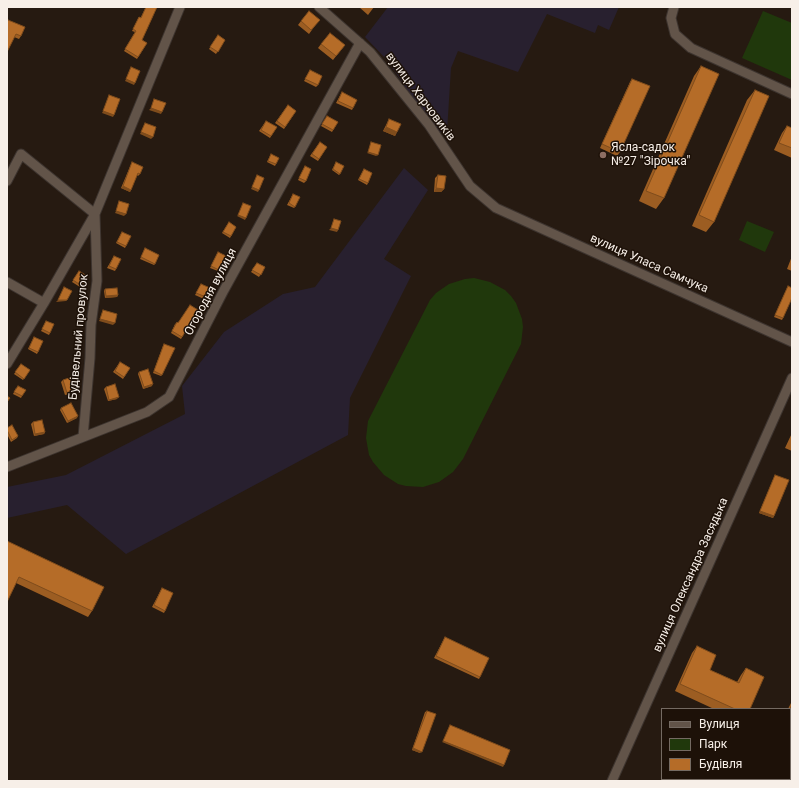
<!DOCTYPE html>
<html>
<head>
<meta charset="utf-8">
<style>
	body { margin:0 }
	#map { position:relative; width:799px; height:788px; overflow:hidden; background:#261a11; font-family:Roboto,sans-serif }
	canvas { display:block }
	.frame { position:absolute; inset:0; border:8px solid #f7efe8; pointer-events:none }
	.legend { position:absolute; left:661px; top:708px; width:130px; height:72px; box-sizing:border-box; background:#1d1108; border:1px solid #746a62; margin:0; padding:5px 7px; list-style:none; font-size:12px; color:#f7efe8 }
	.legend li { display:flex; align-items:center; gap:8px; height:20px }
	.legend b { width:20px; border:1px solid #746a62 }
</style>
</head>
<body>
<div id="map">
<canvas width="799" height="788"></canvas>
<div class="frame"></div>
<ul class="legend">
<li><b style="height:5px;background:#625449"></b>Вулиця</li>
<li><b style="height:11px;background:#20380c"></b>Парк</li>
<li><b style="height:11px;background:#b56c28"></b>Будівля</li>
</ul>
</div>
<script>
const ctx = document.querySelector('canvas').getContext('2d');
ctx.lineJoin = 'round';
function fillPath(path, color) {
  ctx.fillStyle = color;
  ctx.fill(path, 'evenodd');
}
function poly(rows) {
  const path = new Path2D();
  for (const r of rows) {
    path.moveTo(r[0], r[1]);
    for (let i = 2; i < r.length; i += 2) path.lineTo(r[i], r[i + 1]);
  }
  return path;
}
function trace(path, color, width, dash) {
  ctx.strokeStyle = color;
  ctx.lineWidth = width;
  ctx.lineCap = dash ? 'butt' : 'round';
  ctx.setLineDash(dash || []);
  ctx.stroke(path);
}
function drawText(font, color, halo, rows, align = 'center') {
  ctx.font = font + ' Roboto,sans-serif';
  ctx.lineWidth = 3;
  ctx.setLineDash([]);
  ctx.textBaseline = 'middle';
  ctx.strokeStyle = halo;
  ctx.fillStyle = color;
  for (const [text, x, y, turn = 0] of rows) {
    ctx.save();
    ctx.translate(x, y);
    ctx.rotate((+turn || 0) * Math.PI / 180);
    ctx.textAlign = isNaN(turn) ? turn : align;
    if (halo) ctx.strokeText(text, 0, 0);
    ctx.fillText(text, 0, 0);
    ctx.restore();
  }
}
const industrial = poly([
	[388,7,619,7,609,30,598,25,595,33,547,14,518,72,458,51,451,68,447,132,437,132,386,59,365,37],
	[404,168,428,190,384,259,411,276,350,398,348,435,126,554,67,505,7,518,7,487,66,475,185,414,182,386,224,332,283,294,315,287]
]);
const green = poly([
	[763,11,792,23,792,80,742,58],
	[747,221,774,232,765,252,739,240],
	[474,278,490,282,505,290,511,296,516,303,522,319,523,327,521,344,463,459,453,472,439,482,423,487,406,486,398,484,384,475,373,462,369,455,366,438,368,421,430,300,436,293,449,284,465,279]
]);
const minor = poly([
	[319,7,370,52,429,125,470,186,496,208,792,342],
	[674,7,671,18,675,34,691,48,792,94],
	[7,181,21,154,95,214,97,281,91,325,90,358,83,437],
	[7,282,44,303],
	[7,364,44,303,95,214,180,7],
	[7,467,147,412,169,397,224,290,360,43],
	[612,781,792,378]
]);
const wall = poly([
	[146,7,157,7,142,40,147,43,137,59,124,51,135,32,132,31,139,17,141,17],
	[359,7,374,7,368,15],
	[8,20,21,36,19,39,14,37,7,52,7,21],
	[301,21,317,23,309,34,298,25],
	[218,35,225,40,216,54,209,49],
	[321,44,345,45,333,60,318,48],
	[701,66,664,198,656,209,639,201,694,76],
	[310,70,318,85,316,87,304,81],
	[632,79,620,152,617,156,600,148,630,82],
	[755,90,714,222,706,232,692,226,747,100],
	[342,92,353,108,352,110,336,103],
	[288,105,296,111,284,129,275,123],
	[327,116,338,122,332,132,321,126],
	[389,119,397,132,395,136,383,131],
	[266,121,277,127,270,138,259,131],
	[787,126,792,128,792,158,774,150,782,133],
	[320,142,327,147,318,161,310,156],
	[271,154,276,164,275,166,267,162],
	[132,162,140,174,138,176,137,175,130,192,121,188],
	[336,162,340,174,339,175,332,170],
	[305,166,306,181,304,183,298,180],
	[364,169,368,183,367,185,358,180],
	[438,175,444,189,441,192,434,192,435,178],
	[293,194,295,207,294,208,287,205],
	[229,222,236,227,230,238,222,233],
	[122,232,126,246,125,248,116,243],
	[145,248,155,264,154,265,140,259],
	[217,254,219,270,218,271,210,268],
	[114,256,116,269,115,271,107,268],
	[792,256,792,271,787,269],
	[257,263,265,267,259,277,251,272],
	[79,271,87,276,80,287,72,282],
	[201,284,206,297,204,299,195,295],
	[788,286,783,318,782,320,774,317],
	[105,289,118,295,117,297,105,298,104,291],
	[198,310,181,339,171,333,175,324],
	[46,321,50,333,49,335,41,331],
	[34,337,38,352,37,354,28,349],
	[164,344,162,375,161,376,153,373,163,346],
	[120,362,130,368,123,379,113,372],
	[21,364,30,370,23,380,14,374],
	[139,372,152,386,143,389,138,374],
	[63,380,75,392,65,395,61,382],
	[106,387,117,399,108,401,104,389],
	[16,388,22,396,21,398,13,394],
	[61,408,77,418,67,423,60,410],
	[33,422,45,432,44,434,34,436,31,424],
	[7,428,18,436,17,438,11,442,7,434],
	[792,433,792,451,785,448],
	[775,475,774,516,773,518,759,513],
	[7,541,92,611,88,617,16,583],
	[162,588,165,611,164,613,152,607],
	[445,637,480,677,479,679,434,658],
	[697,646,710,670,737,682,741,675,746,668,750,709,714,709,675,691,692,653],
	[792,701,792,745,790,744,790,709,788,709],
	[427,711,420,753,412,750,425,712]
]);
const shadedWall = poly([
	[126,79,135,83,134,85,125,81],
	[151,108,162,112,161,114,149,110],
	[103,111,114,115,113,117,102,113],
	[386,127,397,132,395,136,383,131],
	[141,132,153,137,151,139,140,134],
	[368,152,378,155,376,156,367,153],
	[123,186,131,190,130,192,121,188],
	[252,187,259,190,258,192,251,189],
	[436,188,444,189,441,192,434,192],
	[116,211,126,214,124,216,115,213],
	[238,215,246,218,245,220,237,216],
	[331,228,338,230,337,232,329,230],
	[118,295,117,297,105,298,106,296],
	[58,300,67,300,66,301,56,302],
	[100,319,115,323,113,325,99,321],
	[153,384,152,386,143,389,144,387],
	[76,390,75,392,65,395,67,393],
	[119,397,117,399,108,401,109,400],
	[78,416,77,418,67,423,68,421],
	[45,432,44,434,34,436,35,434],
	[760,511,774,516,773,518,759,513],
	[443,741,504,765,503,767,442,742],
	[413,748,422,752,420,753,412,750]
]);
const building = poly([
	[146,7,157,7,142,40,147,43,138,57,125,49,136,31,133,29,139,17,141,18,146,7],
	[309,11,320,20,311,30,301,21,309,11],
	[8,20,25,27,21,36,16,34,7,52,7,22,8,20],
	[330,33,345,45,336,56,321,44,330,33],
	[218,35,225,40,218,52,210,47,218,35],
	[701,66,719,74,664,198,646,191,701,66],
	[131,67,140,71,135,83,126,79,131,67],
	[310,70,322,76,318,85,305,79,310,70],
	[632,79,650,86,620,152,602,144,632,79],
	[755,90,769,96,714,222,699,215,755,90],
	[342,92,357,100,353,108,338,101,342,92],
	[109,95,120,99,114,115,103,111,109,95],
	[154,99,166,103,162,112,151,108,154,99],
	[288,105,296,111,285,127,277,121,288,105],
	[327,116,338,122,333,130,322,124,327,116],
	[389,119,401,124,397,132,386,127,389,119],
	[266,121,277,127,271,136,261,130,266,121],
	[145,123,156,127,153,137,141,132,145,123],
	[787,126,792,128,792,148,779,143,787,126],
	[320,142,327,147,319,159,312,154,320,142],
	[371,142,381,145,378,155,368,152,371,142],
	[271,154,279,158,276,164,268,161,271,154],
	[132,162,143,167,140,174,138,173,131,190,123,186,132,162],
	[336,162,344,166,340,174,333,169,336,162],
	[305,166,311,169,306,181,299,178,305,166],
	[364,169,372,173,368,183,359,179,364,169],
	[257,175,264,178,259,190,252,187,257,175],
	[438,175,446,176,444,189,436,188,438,175],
	[293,194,300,197,295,207,289,203,293,194],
	[119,201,129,204,126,214,116,211,119,201],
	[243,203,251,206,246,218,238,215,243,203],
	[334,219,341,221,338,230,331,228,334,219],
	[229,222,236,227,231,236,223,232,229,222],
	[122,232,131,236,126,246,117,242,122,232],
	[145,248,159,255,155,264,141,257,145,248],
	[218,252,226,256,219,270,211,266,218,252],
	[114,256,121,259,116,269,109,266,114,256],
	[257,263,265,267,261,275,252,270,257,263],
	[79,271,87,276,82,286,73,280,79,271],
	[201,284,210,288,206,297,196,293,201,284],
	[788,286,792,288,792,298,783,318,775,315,788,286],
	[64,287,72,291,67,300,58,300,64,287],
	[117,288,118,295,106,296,105,289,117,288],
	[190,305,198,310,182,337,172,331,177,322,178,323,190,305],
	[103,310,117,314,115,323,100,319,103,310],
	[46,321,54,324,50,333,42,329,46,321],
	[34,337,43,341,38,352,29,348,34,337],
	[164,344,175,348,162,375,154,371,164,344],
	[120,362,130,368,124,377,115,371,120,362],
	[21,364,30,370,24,379,15,372,21,364],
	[148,369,153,384,144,387,139,372,148,369],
	[72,377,76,390,67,393,63,380,72,377],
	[115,384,119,397,109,400,106,387,115,384],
	[18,386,26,390,22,396,14,392,18,386],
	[7,396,10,398,7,402,7,396],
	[71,403,78,416,68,421,61,408,71,403],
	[42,420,45,432,35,434,33,422,42,420],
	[12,425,18,436,12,440,7,430,7,428,12,425],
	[775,475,789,480,774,516,760,511,775,475],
	[7,541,104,587,92,611,19,577,7,602,7,541],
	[162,588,173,593,165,611,154,605,162,588],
	[445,637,489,658,480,677,436,656,445,637],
	[697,646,716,655,710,670,739,683,746,668,764,677,750,709,735,709,680,684,697,646],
	[792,705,792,736,790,735,790,709,792,705],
	[427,711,436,714,422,752,413,748,427,711],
	[450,725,510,750,504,765,443,741,450,725]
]);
const markers = [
	[603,155,4,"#8d6e63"]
];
const streetNames = [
	["вулиця Харчовиків",420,97,53],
	["вулиця Уласа Самчука",649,264,24],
	["Огородня вулиця",211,292,-62],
	["Будівельний провулок",79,337,-85],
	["вулиця Олександра Засядька",691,575,-66]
];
const poiNames = [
	["Ясла-садок",611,148],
	["№27 \"Зірочка\"",611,162]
];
fillPath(industrial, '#28202f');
fillPath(green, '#20380c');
trace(minor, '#3d342f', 11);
trace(minor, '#625449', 9);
fillPath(wall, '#9c5d22');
fillPath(shadedWall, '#7f4c1c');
fillPath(building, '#b56c28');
trace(building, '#7f4c1c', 1);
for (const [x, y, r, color] of markers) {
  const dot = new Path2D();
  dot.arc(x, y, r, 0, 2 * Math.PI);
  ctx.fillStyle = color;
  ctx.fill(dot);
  trace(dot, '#1d1108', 1.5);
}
drawText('12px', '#f7efe8', '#1d1108', streetNames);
drawText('12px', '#f7efe8', '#1d1108', poiNames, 'left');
</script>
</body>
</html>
